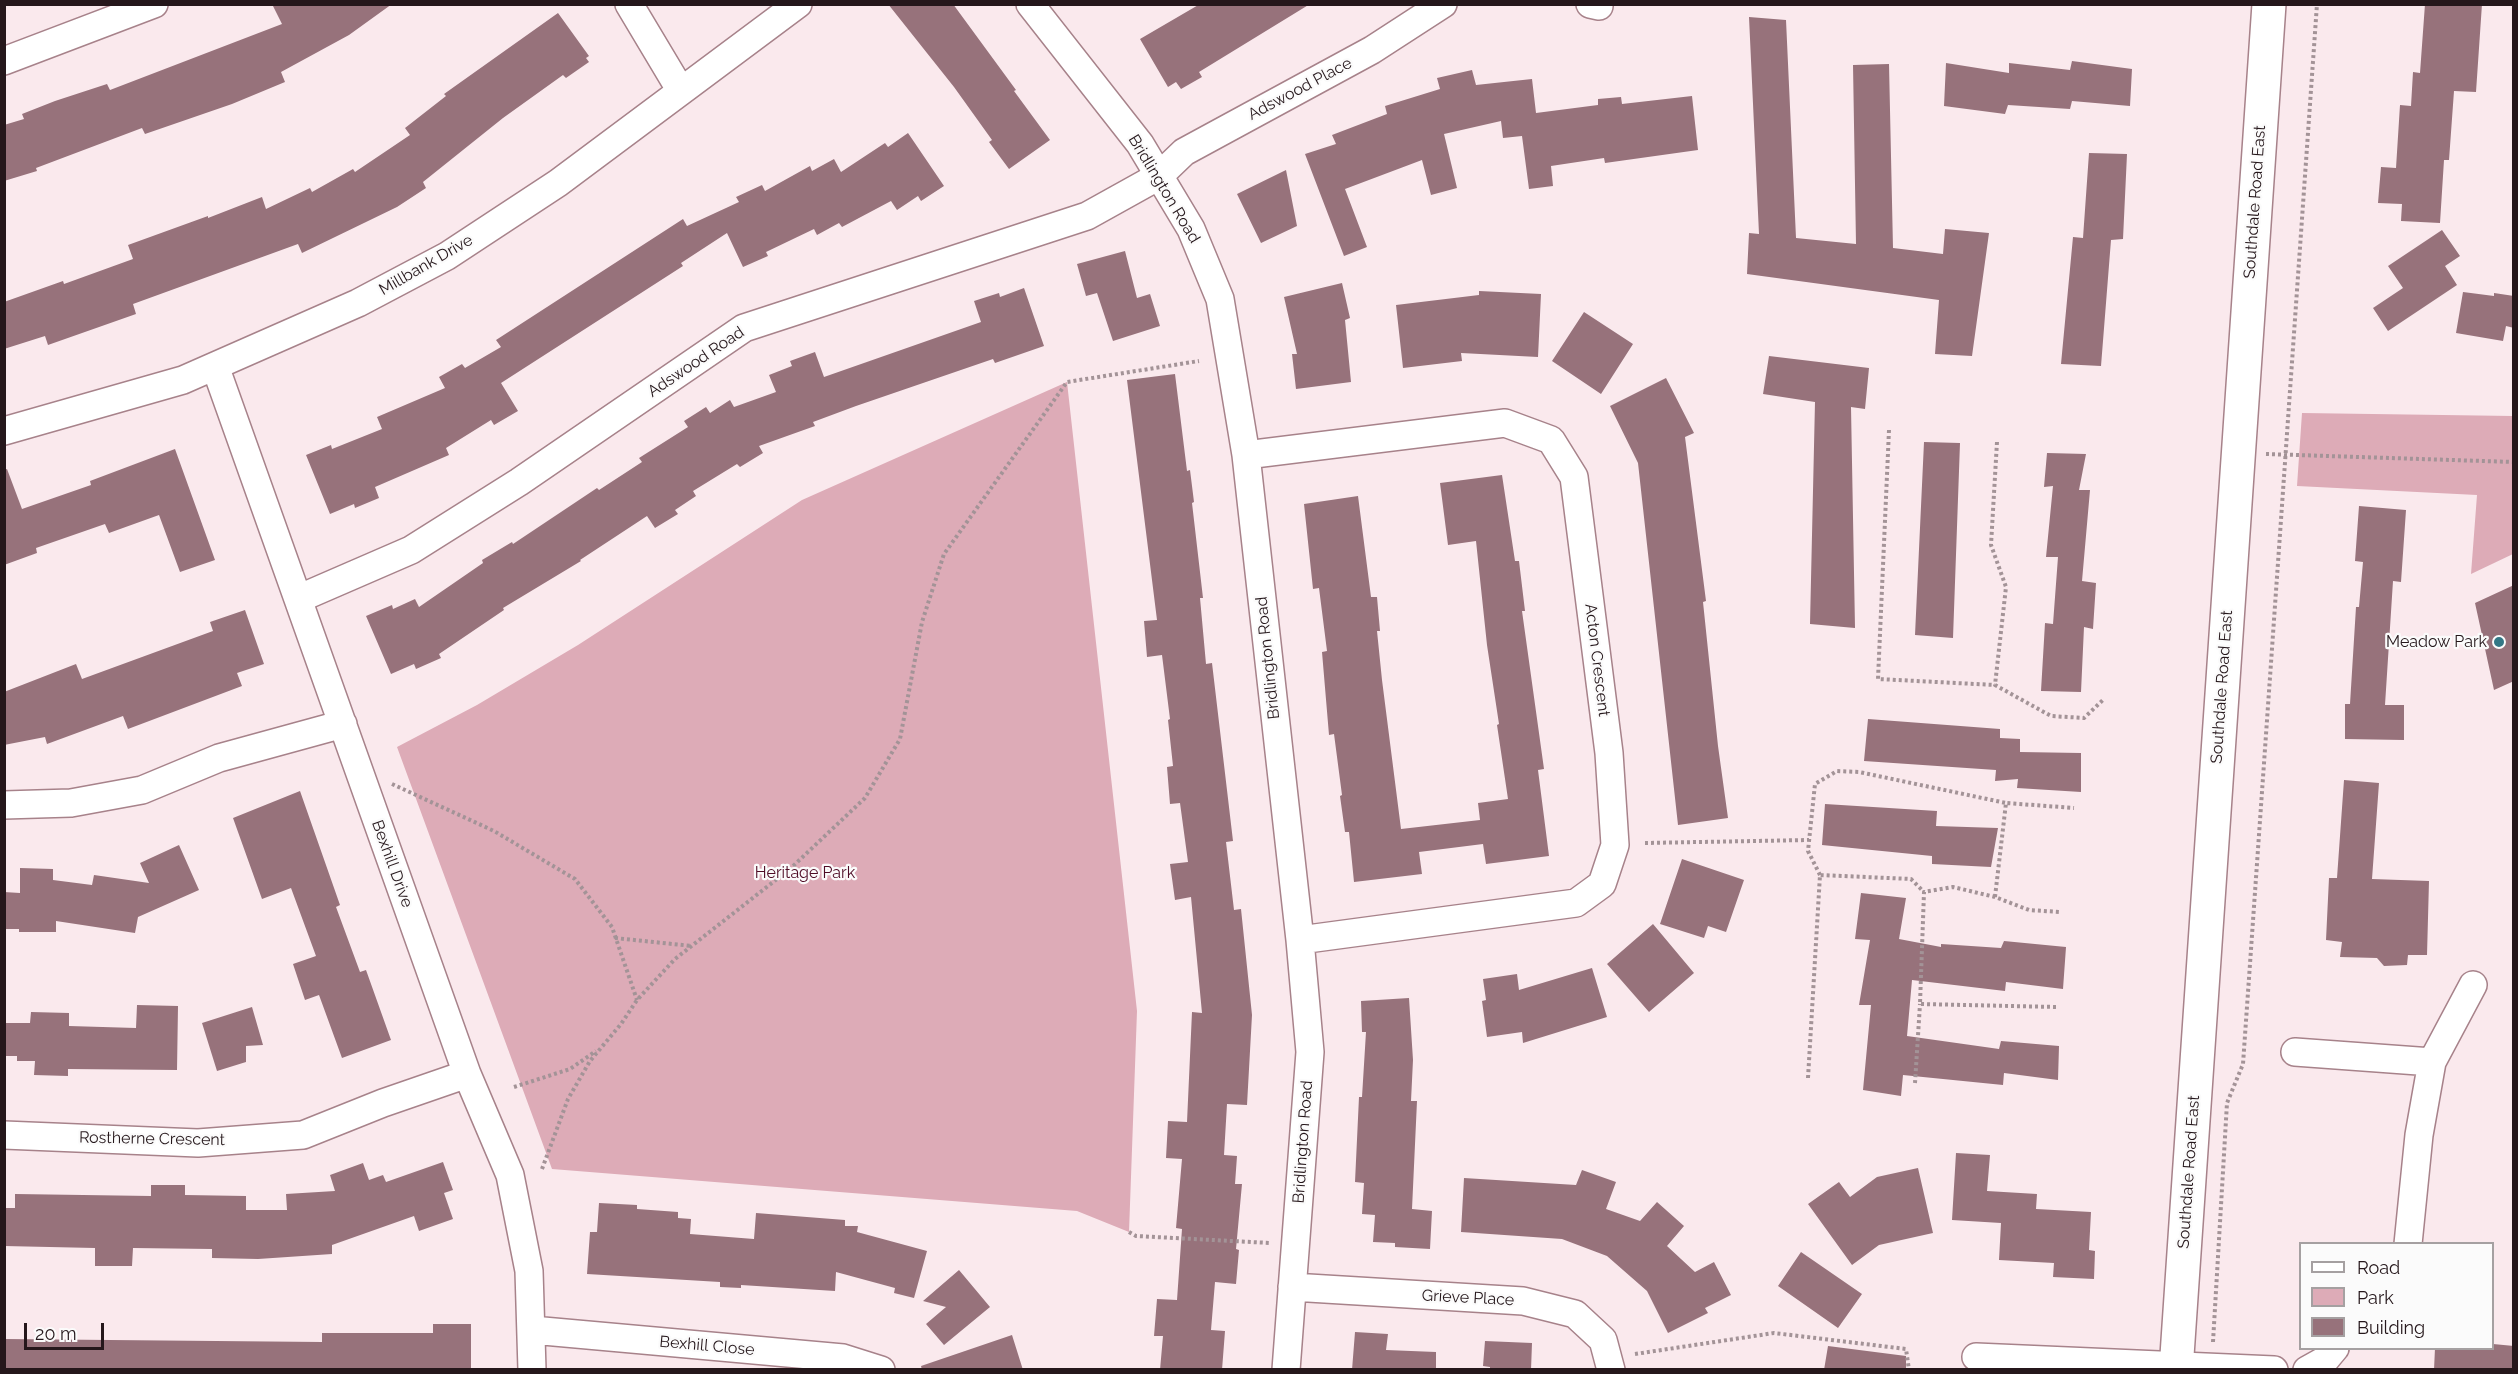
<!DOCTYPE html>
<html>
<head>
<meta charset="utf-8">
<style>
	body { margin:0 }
	#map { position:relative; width:2518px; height:1374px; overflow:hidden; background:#fae9ed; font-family:Raleway,sans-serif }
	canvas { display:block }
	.frame { position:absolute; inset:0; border:6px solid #25171b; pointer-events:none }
	.legend { position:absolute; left:2299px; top:1242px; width:195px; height:108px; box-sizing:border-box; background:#fbfbfb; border:2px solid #a5a0a1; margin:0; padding:8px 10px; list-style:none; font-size:18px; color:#25171b }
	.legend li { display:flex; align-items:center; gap:12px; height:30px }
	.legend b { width:30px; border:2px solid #a5a0a1 }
	.scale { position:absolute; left:24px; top:1323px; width:80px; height:27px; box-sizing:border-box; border:3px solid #25171b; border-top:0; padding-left:8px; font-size:18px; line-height:21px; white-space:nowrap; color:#25171b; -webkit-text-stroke:4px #fbfbfb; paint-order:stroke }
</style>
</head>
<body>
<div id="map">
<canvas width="2518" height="1374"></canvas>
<div class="frame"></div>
<ul class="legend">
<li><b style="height:8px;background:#fff"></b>Road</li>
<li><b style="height:16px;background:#ddabb7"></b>Park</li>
<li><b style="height:16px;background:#97727b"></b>Building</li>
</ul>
<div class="scale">20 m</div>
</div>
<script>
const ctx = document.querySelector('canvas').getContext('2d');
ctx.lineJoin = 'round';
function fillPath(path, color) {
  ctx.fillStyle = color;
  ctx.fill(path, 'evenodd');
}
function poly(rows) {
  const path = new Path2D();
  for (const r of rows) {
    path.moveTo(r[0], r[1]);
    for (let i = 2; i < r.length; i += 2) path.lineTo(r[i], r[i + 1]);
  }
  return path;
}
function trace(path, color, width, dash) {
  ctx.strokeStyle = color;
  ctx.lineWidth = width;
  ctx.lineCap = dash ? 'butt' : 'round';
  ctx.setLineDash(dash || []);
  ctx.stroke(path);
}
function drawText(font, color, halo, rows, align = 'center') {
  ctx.font = font + ' Raleway,sans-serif';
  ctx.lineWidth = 4.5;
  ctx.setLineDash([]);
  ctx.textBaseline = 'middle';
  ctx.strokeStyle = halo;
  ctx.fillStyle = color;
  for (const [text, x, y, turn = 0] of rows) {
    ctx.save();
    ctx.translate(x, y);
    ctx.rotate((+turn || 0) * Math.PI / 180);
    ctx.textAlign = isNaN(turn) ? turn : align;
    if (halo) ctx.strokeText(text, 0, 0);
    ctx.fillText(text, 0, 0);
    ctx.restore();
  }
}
const green = poly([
	[1067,382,1137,1011,1129,1232,1077,1211,552,1169,397,747,477,705,578,645,802,500],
	[2302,413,2513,416,2513,554,2471,574,2477,495,2297,486]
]);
const building = poly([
	[272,4,392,4,349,35,281,72,285,82,232,104,145,134,142,128,36,168,37,171,4,181,4,125,24,119,22,114,55,101,107,84,110,90,282,24],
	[888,4,953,4,1016,90,1014,91,1050,140,1009,169,989,142,992,140,954,87],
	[1200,4,1310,4,1199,72,1202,77,1181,89,1176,82,1168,87,1140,39],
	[2425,4,2482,4,2476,92,2454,91,2449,160,2444,160,2440,223,2401,221,2402,204,2378,203,2381,167,2396,168,2400,105,2411,106,2413,72,2420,73],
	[558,13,589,56,586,58,589,62,566,78,563,75,503,118,423,182,426,188,397,207,302,253,298,244,133,304,136,314,48,345,45,336,4,349,4,302,63,281,64,284,133,259,128,245,208,216,208,218,262,197,266,209,310,188,312,192,353,169,355,172,410,135,405,128,446,96,444,94],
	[1749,17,1786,20,1796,238,1856,244,1853,65,1889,64,1893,248,1943,254,1945,229,1989,233,1972,356,1935,354,1939,300,1747,274,1749,233,1759,234],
	[2072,61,2132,69,2130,106,2072,101,2070,109,2008,105,2005,114,1944,106,1946,63,2009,73,2009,63,2070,70],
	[1472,70,1476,85,1532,79,1536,113,1598,105,1598,99,1621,97,1622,104,1692,96,1698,150,1605,163,1604,158,1551,166,1553,186,1529,189,1522,136,1503,138,1501,121,1444,134,1457,188,1431,195,1422,160,1345,189,1367,247,1344,256,1305,154,1336,144,1332,135,1387,114,1385,106,1440,89,1437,78],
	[908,133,944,186,921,201,918,196,897,210,891,201,842,227,839,223,817,235,814,229,766,252,768,256,743,267,727,233,681,263,683,266,501,383,518,411,494,425,491,420,446,448,449,455,375,487,379,498,355,508,354,504,330,514,306,455,331,445,332,449,382,429,377,417,445,388,439,377,462,364,465,368,501,347,496,340,683,219,687,226,739,202,736,197,762,185,765,191,810,166,812,171,834,159,841,172,885,143,888,147],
	[2089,153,2127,154,2123,239,2111,240,2101,366,2061,364,2073,237,2083,238],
	[1286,170,1297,226,1261,243,1237,194],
	[2442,230,2460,256,2445,266,2457,285,2388,331,2373,308,2403,288,2388,266],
	[1125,251,1137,298,1150,294,1160,326,1113,341,1097,293,1086,296,1077,264],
	[1342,283,1350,318,1345,320,1351,382,1296,389,1292,354,1297,354,1284,297],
	[1024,288,1044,346,995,363,993,359,856,406,813,422,815,426,759,446,763,453,740,467,737,464,693,491,696,496,675,510,678,514,655,528,647,516,580,560,581,561,503,608,504,610,439,654,441,658,416,669,414,664,391,674,366,616,392,605,393,609,415,599,419,607,483,563,482,560,512,542,513,544,597,488,599,490,642,462,639,458,688,427,684,421,706,407,710,413,730,400,734,407,776,392,769,375,792,366,790,361,815,352,824,377,981,322,974,301,999,293,1000,297],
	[1479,291,1541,294,1538,357,1461,353,1462,361,1403,368,1396,305,1479,295],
	[2463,292,2494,296,2494,293,2514,296,2514,328,2506,326,2503,341,2456,333],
	[1584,312,1633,344,1601,394,1552,361],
	[1769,356,1869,368,1865,409,1851,407,1855,628,1810,624,1815,402,1763,394],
	[1175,374,1187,471,1190,470,1194,502,1192,503,1203,598,1200,598,1206,664,1212,663,1233,841,1226,842,1234,910,1241,909,1252,1015,1247,1105,1227,1104,1224,1155,1237,1156,1235,1184,1242,1184,1236,1249,1239,1250,1236,1284,1215,1282,1211,1330,1225,1331,1222,1370,1160,1370,1163,1336,1154,1336,1157,1299,1177,1300,1182,1229,1176,1228,1182,1159,1166,1158,1168,1121,1187,1122,1192,1012,1202,1013,1191,897,1175,900,1170,864,1188,862,1180,803,1170,804,1167,767,1173,766,1168,720,1170,719,1162,655,1147,657,1144,621,1157,620,1127,380],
	[1666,378,1694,433,1685,437,1706,601,1703,602,1718,746,1728,818,1678,825,1638,463,1610,406],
	[1924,442,1960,443,1953,638,1915,635],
	[175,449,215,560,180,572,159,515,109,533,105,524,36,548,37,553,4,565,4,470,7,469,22,509,91,485,90,481],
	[2047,453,2086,454,2079,490,2090,490,2082,581,2096,583,2093,629,2084,627,2081,692,2041,691,2045,623,2053,624,2058,557,2046,557,2053,486,2044,487],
	[1502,475,1515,561,1519,561,1525,611,1522,611,1544,769,1538,770,1549,856,1486,864,1483,844,1419,852,1422,874,1354,882,1349,832,1345,832,1340,796,1342,795,1334,734,1329,735,1322,652,1327,651,1319,588,1313,589,1304,504,1358,496,1371,597,1377,597,1380,631,1377,631,1382,680,1401,829,1480,820,1478,803,1508,799,1497,725,1499,724,1487,645,1476,541,1448,545,1440,483],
	[2359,506,2406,510,2401,582,2393,581,2385,705,2404,705,2404,740,2345,739,2345,704,2350,704,2356,607,2359,607,2363,562,2355,561],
	[2514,585,2514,681,2494,690,2475,603],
	[245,610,264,664,237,673,242,686,128,729,123,716,47,744,45,737,4,745,4,692,76,664,82,679,213,631,210,622],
	[1868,719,2000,729,2000,738,2020,739,2020,752,2081,753,2081,792,2017,788,2018,779,1995,781,1996,770,1864,761],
	[2344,780,2379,783,2372,879,2429,881,2427,955,2408,955,2407,965,2384,966,2377,958,2340,957,2342,942,2326,940,2329,878,2337,878],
	[300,791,340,905,336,907,360,972,366,970,391,1040,342,1058,319,995,305,1000,293,964,316,956,291,888,262,899,233,818],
	[1825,804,1937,811,1936,826,1998,828,1991,867,1932,864,1932,856,1822,845],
	[179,845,199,890,138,917,135,933,56,921,56,932,19,932,19,929,4,929,4,892,20,893,20,868,53,869,53,880,92,885,94,875,149,883,140,863],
	[1682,859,1744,880,1726,932,1708,926,1704,938,1660,924],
	[1861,893,1906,898,1899,939,1941,947,1941,944,2001,948,2004,941,2066,947,2063,989,2006,982,2005,991,1912,980,1907,1036,1999,1049,2001,1041,2059,1046,2058,1080,2004,1073,2003,1085,1903,1075,1901,1096,1863,1090,1871,1005,1859,1005,1870,940,1855,939],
	[1653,924,1694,973,1649,1012,1607,964],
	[1592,968,1607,1017,1523,1043,1522,1032,1487,1037,1482,1001,1486,1000,1483,979,1517,974,1519,990],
	[1409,998,1413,1060,1411,1101,1417,1101,1412,1209,1432,1211,1430,1249,1395,1247,1395,1243,1373,1242,1375,1215,1362,1214,1364,1183,1355,1182,1359,1097,1362,1097,1366,1032,1362,1032,1361,1001],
	[137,1005,178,1006,177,1070,68,1069,68,1076,34,1075,35,1061,17,1061,17,1056,4,1056,4,1023,30,1023,31,1012,69,1013,69,1026,136,1028],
	[252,1007,263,1045,246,1046,246,1062,217,1071,202,1023],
	[1956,1153,1990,1155,1987,1191,2037,1194,2036,1209,2091,1212,2089,1250,2095,1251,2094,1279,2053,1277,2054,1263,1999,1260,2001,1223,1952,1220],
	[443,1162,453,1190,444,1193,453,1219,419,1231,414,1216,332,1245,332,1254,258,1259,212,1258,212,1249,133,1248,132,1266,95,1266,95,1248,4,1246,4,1208,15,1208,15,1194,151,1196,151,1185,185,1185,185,1195,246,1196,246,1210,287,1210,286,1194,335,1191,330,1175,363,1163,369,1180,383,1175,386,1182],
	[1918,1168,1933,1233,1879,1245,1852,1265,1808,1204,1839,1182,1850,1197,1877,1177],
	[1582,1170,1616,1182,1606,1209,1640,1221,1657,1202,1684,1226,1667,1246,1695,1272,1714,1262,1731,1295,1705,1308,1708,1313,1668,1333,1647,1291,1607,1256,1562,1239,1461,1232,1464,1178,1576,1185],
	[599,1203,637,1205,637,1209,678,1212,678,1218,691,1219,690,1234,754,1239,756,1213,845,1220,845,1226,858,1226,857,1232,927,1251,914,1298,894,1293,895,1288,836,1272,835,1291,741,1285,741,1288,720,1287,720,1282,587,1274,590,1232,597,1232],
	[1801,1252,1862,1294,1838,1328,1778,1286],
	[959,1270,990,1307,944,1345,926,1324,946,1307,923,1301],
	[433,1324,471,1324,471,1370,4,1370,4,1339,322,1342,322,1333,433,1333],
	[1355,1332,1388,1334,1386,1350,1436,1352,1436,1370,1352,1370],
	[1012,1335,1023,1370,922,1370,921,1366],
	[1485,1341,1532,1343,1531,1370,1490,1370,1490,1367,1483,1366],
	[2493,1344,2514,1346,2514,1370,2434,1370,2435,1348,2493,1348],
	[1828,1346,1906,1356,1906,1370,1824,1370]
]);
const path = poly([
	[1889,430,1878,679,1995,685],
	[1997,442,1991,545,2006,587,1995,685,2051,716,2084,718,2104,699],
	[2266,454,2514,462],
	[392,784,494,831,575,879,612,927,637,1000],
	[1645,843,1809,840],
	[1820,875,1808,851,1815,784,1837,771,1859,772,2006,803],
	[1995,897,2006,803,2074,808],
	[615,938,692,946],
	[2056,1007,1920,1004,1924,892,1953,887,1995,897,2029,910,2060,912],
	[1808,1078,1820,875,1911,879,1924,892],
	[1915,1083,1920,1004],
	[514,1087,570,1069,596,1051],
	[542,1169,568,1099,590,1061,621,1024,637,1000,675,959,791,868,865,798,900,739,922,622,944,554,1067,382,1199,361],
	[1129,1232,1136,1236,1270,1243],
	[2213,1342,2227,1103,2243,1064,2317,4],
	[1635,1354,1774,1333,1906,1349,1909,1370]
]);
const minor = poly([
	[629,4,681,91],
	[1030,4,1140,144,1191,229,1220,299,1246,455,1300,940,1310,1052,1286,1370],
	[1590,4,1599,6],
	[4,61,154,4],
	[215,366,467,1074,510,1175,529,1271,532,1370],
	[4,431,183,380,358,303,447,256,558,183,798,4],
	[1246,455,1505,423,1551,440,1574,477,1609,753,1615,845,1602,884,1576,903,1300,940],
	[298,599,411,550,519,482,744,328,1087,216,1159,176,1184,152,1372,50,1443,4],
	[4,805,71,803,142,790,219,758,343,724],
	[2295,1052,2432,1062,2419,1135,2408,1244],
	[2432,1062,2473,985],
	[4,1135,198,1143,303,1135,383,1103,467,1074],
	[1292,1287,1523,1301,1575,1314,1603,1340,1611,1370],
	[532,1330,843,1358,881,1370],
	[1976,1357,2274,1370],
	[2307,1370,2325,1360,2335,1348]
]);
const major = poly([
	[2176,1370,2269,4]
]);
const markers = [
	[2499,642,6,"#337886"]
];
const streetNames = [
	["Adswood Place",1300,89,-28],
	["Bridlington Road",1164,189,59],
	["Southdale Road East",2255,202,-86],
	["Millbank Drive",426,265,-30],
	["Adswood Road",696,362,-34],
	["Bridlington Road",1268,658,-96],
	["Acton Crescent",1597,660,83],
	["Southdale Road East",2222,687,-86],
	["Bexhill Drive",392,864,70],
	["Rostherne Crescent",152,1139,1],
	["Bridlington Road",1303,1142,-86],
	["Southdale Road East",2189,1172,-86],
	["Grieve Place",1468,1298,3],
	["Bexhill Close",707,1346,5]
];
const poiNames = [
	["Meadow Park",2487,642]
];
const parkNames = [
	["Heritage Park",805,873]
];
fillPath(green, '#ddabb7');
fillPath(building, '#97727b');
trace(minor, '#a7828a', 30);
trace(major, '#a7828a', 36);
trace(path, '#a39397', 4, [3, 3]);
trace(minor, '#fff', 27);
trace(major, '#fff', 33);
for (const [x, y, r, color] of markers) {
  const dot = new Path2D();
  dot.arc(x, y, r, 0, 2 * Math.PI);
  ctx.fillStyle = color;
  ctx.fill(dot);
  trace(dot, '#fbfbfb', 2);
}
drawText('16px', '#25171b', '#fbfbfb', streetNames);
drawText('16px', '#25171b', '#fbfbfb', poiNames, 'right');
drawText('16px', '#4e0b25', '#fbfbfb', parkNames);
</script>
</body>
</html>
